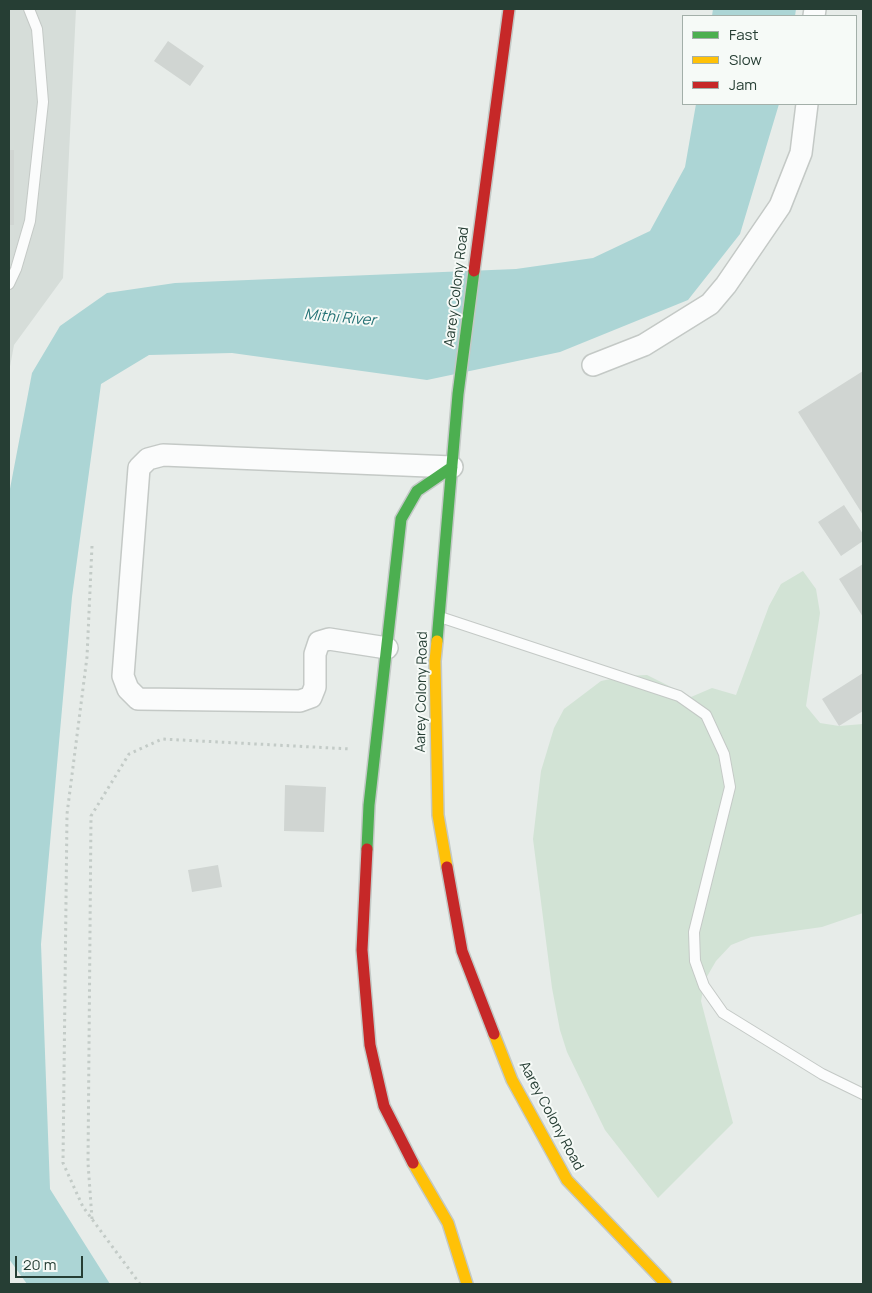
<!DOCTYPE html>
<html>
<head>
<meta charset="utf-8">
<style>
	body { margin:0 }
	#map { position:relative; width:872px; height:1293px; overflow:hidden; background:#e7ece9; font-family:Manrope,sans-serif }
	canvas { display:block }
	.frame { position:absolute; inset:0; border:10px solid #263e34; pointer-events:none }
	.legend { position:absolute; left:682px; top:15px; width:175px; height:90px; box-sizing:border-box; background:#f6faf7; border:1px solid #a3afa9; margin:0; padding:6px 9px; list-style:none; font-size:15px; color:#263e34 }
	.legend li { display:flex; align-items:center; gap:10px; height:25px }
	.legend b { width:25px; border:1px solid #a3afa9 }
	.scale { position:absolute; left:15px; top:1256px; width:68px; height:22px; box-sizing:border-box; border:2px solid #263e34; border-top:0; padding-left:6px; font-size:15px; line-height:18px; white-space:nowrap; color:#263e34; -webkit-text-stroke:4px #f6faf7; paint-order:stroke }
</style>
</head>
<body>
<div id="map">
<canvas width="872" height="1293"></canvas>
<div class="frame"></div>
<ul class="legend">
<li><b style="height:6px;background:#4caf50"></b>Fast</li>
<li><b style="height:6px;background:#ffc107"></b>Slow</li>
<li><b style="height:6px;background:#c62828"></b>Jam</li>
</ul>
<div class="scale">20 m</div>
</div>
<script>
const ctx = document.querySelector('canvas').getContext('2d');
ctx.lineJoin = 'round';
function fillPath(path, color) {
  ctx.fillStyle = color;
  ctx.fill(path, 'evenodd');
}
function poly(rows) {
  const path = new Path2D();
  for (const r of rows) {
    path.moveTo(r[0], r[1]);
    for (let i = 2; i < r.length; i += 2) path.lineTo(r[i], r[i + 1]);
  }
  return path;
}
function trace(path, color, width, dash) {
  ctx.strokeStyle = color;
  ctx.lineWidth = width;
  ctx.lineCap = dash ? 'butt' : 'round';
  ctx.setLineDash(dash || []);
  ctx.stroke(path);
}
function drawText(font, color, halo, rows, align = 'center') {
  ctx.font = font + ' Manrope,sans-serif';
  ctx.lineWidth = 4;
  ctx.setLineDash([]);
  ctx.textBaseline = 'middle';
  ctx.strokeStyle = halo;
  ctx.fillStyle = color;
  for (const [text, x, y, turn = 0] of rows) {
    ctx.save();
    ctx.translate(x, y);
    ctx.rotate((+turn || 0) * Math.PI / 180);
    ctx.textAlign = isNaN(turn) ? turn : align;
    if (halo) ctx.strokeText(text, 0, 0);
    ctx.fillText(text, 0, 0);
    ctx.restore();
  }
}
const built = poly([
	[9,9,76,9,63,278,14,345,9,372]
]);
const green = poly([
	[803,571,816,589,820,613,806,706,820,723,839,726,863,724,863,913,822,927,751,937,731,945,716,961,705,980,701,1001,733,1123,658,1198,605,1130,567,1052,560,1030,552,988,533,839,541,771,554,728,564,709,601,681,625,676,647,675,691,697,712,688,736,695,769,606,781,584]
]);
const water = poly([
	[713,9,796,9,795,16,712,16],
	[696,104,779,104,740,234,688,300,560,352,427,380,232,353,149,355,101,384,72,597,41,944,50,1189,110,1284,27,1284,9,1259,9,494,32,373,60,326,107,293,175,283,516,269,593,258,650,231,685,167]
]);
const building = poly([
	[168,41,204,66,190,86,154,61],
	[9,150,14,150,14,225,9,225],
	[863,371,863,515,798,412],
	[844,505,863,534,863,541,841,556,818,522],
	[863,564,863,617,839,579],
	[863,673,863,711,839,726,822,699],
	[285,785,326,787,324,832,284,831],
	[218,865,222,887,192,892,188,870]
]);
const path = poly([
	[92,546,87,657,67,814,63,1163,83,1207,140,1284],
	[92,1219,88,1163,91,816,129,754,162,739,351,749]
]);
const lane = poly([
	[9,284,16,269,30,221,43,102,37,29,29,9],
	[440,617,679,696,706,715,724,754,730,787,694,932,695,961,704,986,723,1013,822,1074,863,1094]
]);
const street = poly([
	[814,16,815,9],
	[593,365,644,345,710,304,726,285,780,206,801,153,807,104],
	[387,648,329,639,319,642,315,654,315,687,311,697,300,701,138,699,128,689,123,676,139,468,148,459,163,455,452,467]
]);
const fast = poly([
	[437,641,458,394,474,271],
	[367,849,369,805,401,519,417,491,452,467]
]);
const slow = poly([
	[437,641,435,661,438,815,447,867],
	[494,1034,512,1080,567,1180,666,1284],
	[413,1163,448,1223,467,1284]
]);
const jam = poly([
	[474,271,509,9],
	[367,849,362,950,370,1045,384,1106,413,1163],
	[447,867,462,951,494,1034]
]);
const streetNames = [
	["Aarey Colony Road",457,287,-83],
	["Aarey Colony Road",422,692,-89],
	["Aarey Colony Road",551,1116,62]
];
const waterNames = [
	["Mithi River",340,318,5]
];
fillPath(built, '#d6ddd9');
fillPath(green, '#d2e3d5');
fillPath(water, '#acd5d5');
fillPath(building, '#d0d5d2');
trace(lane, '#c4c9c6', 12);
trace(street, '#c4c9c6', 24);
trace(fast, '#c3c9c6', 14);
trace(slow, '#c3c9c6', 14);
trace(jam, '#c3c9c6', 14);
trace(path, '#c3cbc7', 3, [2.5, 4]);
trace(lane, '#fbfcfc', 10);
trace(street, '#fbfcfc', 21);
trace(fast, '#4caf50', 11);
trace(slow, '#ffc107', 11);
trace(jam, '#c62828', 11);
drawText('14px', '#263e34', '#f6faf7', streetNames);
drawText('italic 15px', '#247275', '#f6faf7', waterNames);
</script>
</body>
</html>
